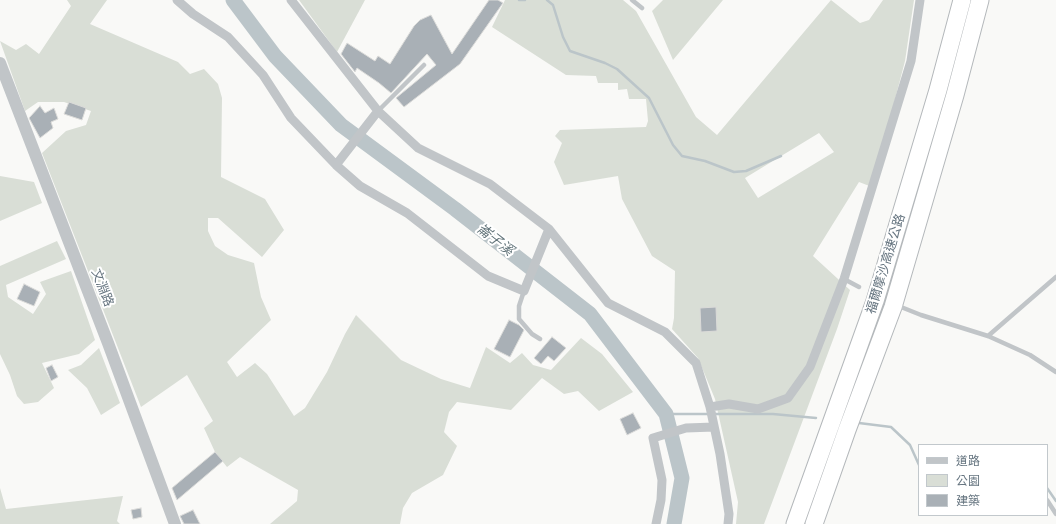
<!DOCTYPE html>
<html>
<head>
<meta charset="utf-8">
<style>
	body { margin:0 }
	#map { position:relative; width:1056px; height:524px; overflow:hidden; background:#f9f9f7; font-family:Manrope,"Noto Sans TC",sans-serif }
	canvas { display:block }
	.legend { position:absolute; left:918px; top:444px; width:130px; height:72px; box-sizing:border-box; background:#fff; border:1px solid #c2c8cc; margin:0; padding:5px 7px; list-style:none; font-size:12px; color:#667580 }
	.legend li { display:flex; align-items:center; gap:8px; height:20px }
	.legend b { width:20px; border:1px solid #c2c8cc }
</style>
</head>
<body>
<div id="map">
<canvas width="1056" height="524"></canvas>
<ul class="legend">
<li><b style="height:5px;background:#c1c5c8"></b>道路</li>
<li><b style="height:11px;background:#d9ded6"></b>公園</li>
<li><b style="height:11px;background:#a9b0b6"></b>建築</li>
</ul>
</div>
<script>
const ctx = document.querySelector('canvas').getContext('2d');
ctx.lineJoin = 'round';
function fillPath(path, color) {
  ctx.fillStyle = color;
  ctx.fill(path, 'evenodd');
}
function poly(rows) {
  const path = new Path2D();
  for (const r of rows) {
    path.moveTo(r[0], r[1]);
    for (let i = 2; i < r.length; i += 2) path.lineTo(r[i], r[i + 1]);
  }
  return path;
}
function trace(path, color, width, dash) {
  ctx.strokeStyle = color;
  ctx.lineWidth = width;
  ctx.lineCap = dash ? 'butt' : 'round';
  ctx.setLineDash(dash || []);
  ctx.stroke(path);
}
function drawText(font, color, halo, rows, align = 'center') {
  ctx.font = font + ' Manrope,"Noto Sans TC",sans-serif';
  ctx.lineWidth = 4;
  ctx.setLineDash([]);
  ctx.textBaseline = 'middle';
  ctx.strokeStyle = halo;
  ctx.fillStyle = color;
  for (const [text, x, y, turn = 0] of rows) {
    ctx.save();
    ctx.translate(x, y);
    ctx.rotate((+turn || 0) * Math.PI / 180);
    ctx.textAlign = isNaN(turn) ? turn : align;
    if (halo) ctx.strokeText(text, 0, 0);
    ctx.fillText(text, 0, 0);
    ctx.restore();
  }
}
const green = poly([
	[67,0,107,0,90,24,178,62,190,74,204,69,218,84,222,98,221,177,265,199,284,230,262,257,218,218,208,218,208,231,215,246,228,255,254,263,261,297,271,320,227,362,237,377,255,363,267,374,294,416,305,408,327,372,345,334,356,315,401,360,441,379,470,388,486,347,510,363,522,353,533,365,551,370,581,338,602,354,633,392,599,411,578,391,564,394,542,378,511,410,457,402,449,412,444,432,457,446,443,475,412,493,403,508,400,524,270,524,297,501,298,490,240,457,227,467,215,452,204,428,213,421,187,375,141,407,42,153,66,131,86,125,91,111,64,102,38,102,25,111,0,41,16,50,26,44,39,54,71,6],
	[299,0,365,0,337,52],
	[505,0,623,0,636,11,696,117,717,135,831,0,860,23,869,20,883,0,914,0,905,61,872,187,859,182,813,256,850,290,837,329,764,524,736,524,738,502,715,399,698,358,672,329,674,318,675,271,652,256,622,199,618,176,564,185,554,162,562,143,555,136,560,130,646,127,648,121,646,99,629,99,627,89,618,90,618,83,598,83,596,76,566,75,492,27],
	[819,133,834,152,758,198,745,178],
	[663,0,723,0,673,60,652,11],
	[0,176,34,182,42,203,0,221],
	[57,241,66,259,6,285,8,297,33,314,46,294,40,282,71,271,95,340,79,354,42,363,54,388,38,402,24,404,17,396,10,375,0,354,0,266],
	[99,348,120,403,101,415,87,388,68,370,81,365],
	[0,488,6,509,123,496,117,521,120,524,0,524]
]);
const stream = poly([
	[519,0,525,0],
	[547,0,553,5,563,37,570,51,605,63,617,69,649,98,673,145,682,156,705,161,734,172,746,171,781,156],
	[666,414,773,414,816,418],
	[859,423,891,427,910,445,919,465],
	[1047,488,1056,501]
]);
const river = poly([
	[233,0,275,56,341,125,455,209,590,314,666,414,682,478,674,524]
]);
const building = poly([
	[489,0,498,0,503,3,460,64,404,107,396,98,436,65,427,54,391,93,379,83,357,68,355,72,341,54,347,43,375,61,378,56,390,64,414,26,420,20,431,15,452,54,489,0],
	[69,102,86,108,82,120,64,114,69,102],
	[40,106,45,113,54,108,58,119,51,122,53,128,40,138,29,118,40,106],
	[24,284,40,292,34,306,17,299,24,284],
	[716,307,717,331,701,332,700,308,716,307],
	[509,320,519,325,524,330,510,357,494,349,509,320],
	[552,337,566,348,554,361,548,356,541,364,534,358,552,337],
	[52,365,58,377,51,381,46,368,52,365],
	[633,413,641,428,627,435,620,419,633,413],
	[215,452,223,461,177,500,172,488,215,452],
	[141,508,142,517,133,519,131,510,141,508],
	[193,510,200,524,184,524,180,516,193,510]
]);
const service = poly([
	[632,0,642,8],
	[378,111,424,65],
	[844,279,859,287],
	[524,291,519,306,519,319,532,334,540,339],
	[901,307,921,315,988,336,1030,355,1056,372],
	[988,336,1056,277],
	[1047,500,1056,514]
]);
const minor = poly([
	[177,0,193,14,228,37,263,75,291,118,336,165,378,111],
	[291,0,378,111,418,148,490,184,549,229,608,303,665,332,696,363,710,407,720,454,729,514,728,524],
	[336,165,360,186,407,213,488,276,524,291,549,229],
	[710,407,729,404,758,409,788,398,810,367,844,279,911,61,920,0],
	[656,524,661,500,662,480,653,438,686,428,714,427]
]);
const tertiary = poly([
	[0,63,108,343,175,524]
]);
const motorway = poly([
	[795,524,875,301,938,90,962,0],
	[814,524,847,430,893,307,955,95,980,0]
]);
const streetNames = [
	["福爾摩沙高速公路",886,264,-73],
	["文淵路",102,288,69]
];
const waterNames = [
	["崙子溪",495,240,38]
];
fillPath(green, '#d9ded6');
trace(stream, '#bbc5c9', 2.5);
trace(river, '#bbc5c9', 15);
fillPath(building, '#a9b0b6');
trace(building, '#dbdbd9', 1);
trace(motorway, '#b4b8bb', 19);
trace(service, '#c1c5c8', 4.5);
trace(minor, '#c1c5c8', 9);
trace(tertiary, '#c1c5c8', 12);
trace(motorway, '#fff', 17);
drawText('13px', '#667580', '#fff', streetNames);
drawText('italic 14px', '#617379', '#fff', waterNames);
</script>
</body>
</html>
